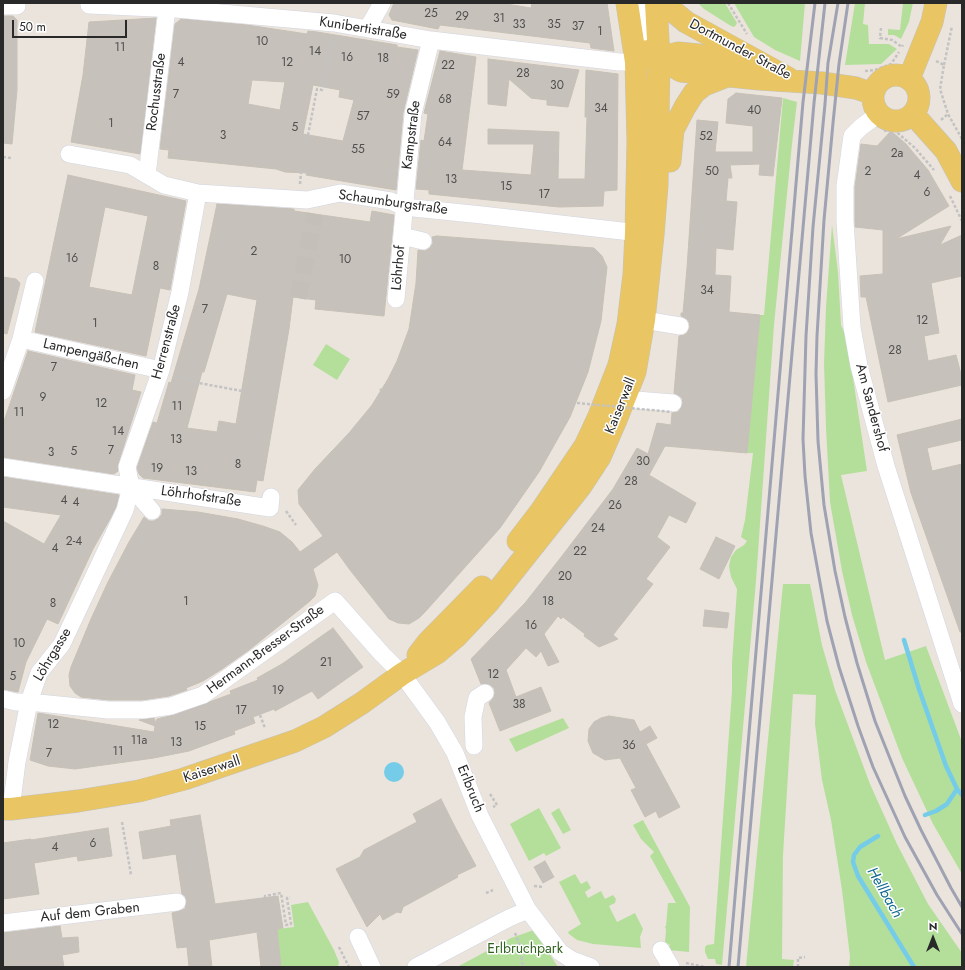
<!DOCTYPE html>
<html>
<head>
<meta charset="utf-8">
<style>
	body { margin:0 }
	#map { position:relative; width:965px; height:970px; overflow:hidden; background:#ebe4dc; font-family:Jost,sans-serif }
	canvas { display:block }
	.frame { position:absolute; inset:0; border:4px solid #292929; pointer-events:none }
	.north { position:absolute; left:913px; top:918px; width:40px; height:40px; -webkit-text-stroke:3px #fff; paint-order:stroke; rotate:0deg; font-size:11px; font-weight:700; line-height:16px; text-align:center; color:#292929 }
	.north::after { content:''; display:block; margin:auto; width:14px; height:18px; background:#292929; clip-path:polygon(50% 0,100% 100%,50% 72%,0 100%) }
	.scale { position:absolute; left:12px; top:20px; width:115px; height:18px; box-sizing:border-box; border:2px solid #292929; border-top:0; padding-left:5px; font-size:12px; line-height:14px; white-space:nowrap; color:#292929; -webkit-text-stroke:3px #fff; paint-order:stroke }
</style>
</head>
<body>
<div id="map">
<canvas width="965" height="970"></canvas>
<div class="frame"></div>
<div class="north">N</div>
<div class="scale">50 m</div>
</div>
<script>
const ctx = document.querySelector('canvas').getContext('2d');
ctx.lineJoin = 'round';
function fillPath(path, color) {
  ctx.fillStyle = color;
  ctx.fill(path, 'evenodd');
}
function poly(rows) {
  const path = new Path2D();
  for (const r of rows) {
    if (r.length === 3) {
      path.moveTo(r[0] + r[2], r[1]);
      path.arc(r[0], r[1], r[2], 0, 2 * Math.PI);
      continue;
    }
    path.moveTo(r[0], r[1]);
    for (let i = 2; i < r.length; i += 2) path.lineTo(r[i], r[i + 1]);
  }
  return path;
}
function trace(path, color, width, dash) {
  ctx.strokeStyle = color;
  ctx.lineWidth = width;
  ctx.lineCap = dash ? 'butt' : 'round';
  ctx.setLineDash(dash || []);
  ctx.stroke(path);
}
function drawText(font, color, halo, rows, align = 'center') {
  ctx.font = font + ' Jost,sans-serif';
  ctx.lineWidth = 3;
  ctx.setLineDash([]);
  ctx.textBaseline = 'middle';
  ctx.strokeStyle = halo;
  ctx.fillStyle = color;
  for (const [text, x, y, turn = 0] of rows) {
    ctx.save();
    ctx.translate(x, y);
    ctx.rotate((+turn || 0) * Math.PI / 180);
    ctx.textAlign = isNaN(turn) ? turn : align;
    if (halo) ctx.strokeText(text, 0, 0);
    ctx.fillText(text, 0, 0);
    ctx.restore();
  }
}
const green = poly([
	[698,3,725,3,737,23,736,25,734,27,731,26,704,9],
	[734,3,805,3,800,61,775,50,754,37],
	[855,3,865,3,863,24,868,25,869,44,889,44,897,49,881,64,845,65],
	[903,3,913,3,909,22,901,39,894,35,888,35,888,29,900,30],
	[783,98,797,102,792,144,774,325,756,581,722,965,716,964,715,959,708,959,705,952,705,947,707,945,714,944,732,691,732,663,737,589,731,577,729,566,731,557,736,550,744,545,747,541,741,537,745,520,753,453,747,453,760,315,764,315],
	[832,225,838,272,841,325,847,338,867,471,841,475,885,660,926,646,962,742,962,874,933,824,902,758,866,662,852,615,842,571,830,502,826,428,824,363,826,307],
	[326,344,350,359,337,380,313,365],
	[783,584,810,584,822,645,835,690,870,784,897,844,928,904,962,953,962,967,849,967,850,957,842,890,831,820,822,780,815,724,816,695,793,694,783,855,782,959,794,960,793,967,746,967],
	[563,718,569,728,516,752,509,739],
	[539,808,561,848,546,856,544,853,529,861,510,824],
	[559,808,571,830,563,834,551,813],
	[643,820,690,907,689,952,668,950,667,948,670,945,665,942,666,930,665,926,666,926,668,903,676,903,650,856,654,852,641,839,633,825],
	[575,874,581,884,587,881,591,888,585,892,588,898,601,891,605,899,613,895,616,899,615,903,609,906,617,922,635,913,643,929,640,937,641,948,593,944,577,940,569,934,568,932,581,924,559,882],
	[308,902,334,950,339,962,338,967,281,967,277,929,294,927,291,905],
	[534,930,558,967,457,967,511,938]
]);
const water = poly([
	[394,772,10]
]);
const stream = poly([
	[904,640,919,689,946,766,957,789,947,804,936,811,925,815],
	[957,789,962,795],
	[878,836,860,847,854,855,853,862,858,876,914,967]
]);
const building = poly([
	[394,3,500,3,531,8,532,3,607,3,614,51,591,48,590,43,440,25,438,29,392,20,389,15,394,3],
	[3,16,13,16,17,20,17,90,12,144,3,143,3,16],
	[156,18,140,154,71,142,83,75,89,22,156,18],
	[181,19,247,25,307,34,308,31,317,32,391,44,397,45,397,47,418,50,403,113,396,190,306,175,307,173,285,172,276,169,168,158,169,150,160,149,175,24,181,19],
	[252,80,285,82,280,110,248,104,252,80],
	[313,85,340,90,339,97,354,100,343,141,303,134,313,85],
	[440,51,476,57,462,170,531,175,534,144,488,144,488,129,559,132,558,179,585,179,587,117,585,117,586,70,618,74,617,190,604,191,603,206,559,207,429,194,429,190,416,189,421,140,424,141,428,114,424,113,440,51],
	[488,59,579,70,568,107,547,105,547,100,531,98,509,79,506,106,488,104,488,59],
	[736,93,782,98,773,176,759,175,760,164,730,165,732,178,728,178,726,201,737,202,733,250,716,248,715,275,731,276,729,312,760,315,747,453,665,446,649,475,696,503,686,523,669,515,657,537,670,547,646,579,653,584,613,635,618,639,599,647,584,636,585,634,563,617,561,619,558,616,544,634,559,662,548,666,541,651,536,657,526,648,506,670,516,697,541,687,551,711,500,731,489,703,494,697,495,693,494,688,489,684,481,684,471,659,525,603,562,556,613,489,637,448,648,454,657,423,671,425,672,413,678,412,681,408,683,403,682,398,678,395,674,393,679,336,684,335,687,333,690,327,689,322,687,319,681,316,681,313,683,313,687,268,697,120,718,122,715,152,753,152,753,126,726,123,728,99,736,93],
	[891,131,906,144,928,170,949,206,896,239,951,226,940,245,962,235,962,276,931,283,939,333,924,336,928,361,956,355,962,378,962,385,888,402,866,297,861,297,860,276,883,274,883,230,855,227,855,187,861,144,877,146,891,131],
	[68,175,186,201,170,290,160,288,146,356,35,332,68,175],
	[105,207,148,216,132,295,89,287,105,207],
	[217,204,294,209,294,211,370,222,372,211,394,215,384,316,315,309,316,300,293,297,289,329,263,481,257,480,255,492,143,478,139,474,137,468,153,422,157,423,169,382,171,383,199,289,217,204],
	[227,294,257,300,236,424,219,421,217,432,187,428,202,372,204,372,227,294],
	[437,236,594,248,602,256,607,267,601,321,588,372,570,417,539,472,500,528,425,612,419,618,409,624,398,623,389,619,350,570,337,552,313,569,318,585,315,596,310,601,249,650,222,669,203,681,186,688,187,690,169,696,142,700,109,700,81,697,75,693,70,686,69,675,71,667,91,619,108,582,129,542,144,517,149,521,154,521,159,518,162,514,162,509,163,509,198,512,238,519,263,526,280,532,292,542,300,552,323,536,299,504,298,490,315,469,349,433,372,405,388,379,397,361,409,329,416,283,418,250,425,251,430,248,433,243,432,237,437,236],
	[3,277,16,279,20,283,7,334,3,333,3,277],
	[28,351,135,375,132,390,141,392,118,464,118,471,114,474,3,457,3,424,28,351],
	[962,419,962,440,927,448,932,471,962,464,962,632,960,632,911,493,897,435,962,419],
	[3,477,119,495,116,507,111,517,93,549,58,624,47,619,26,662,18,692,3,689,3,521,44,544,61,515,3,507,3,477],
	[716,537,735,546,719,579,700,569,716,537],
	[705,610,729,613,727,628,703,626,705,610],
	[333,628,363,667,318,699,312,691,275,711,274,709,253,717,255,723,234,731,235,734,189,751,154,758,75,769,48,766,30,760,38,713,154,732,155,726,139,720,154,718,156,723,157,719,161,718,174,715,231,694,230,691,258,680,257,678,282,664,333,628],
	[609,716,634,720,640,732,650,726,657,738,646,744,680,807,659,818,656,811,645,817,631,790,636,788,620,758,605,760,593,753,588,741,589,729,594,722,601,718,609,716],
	[441,799,455,827,476,866,457,875,458,877,403,907,401,913,397,912,383,920,380,914,367,927,336,869,360,857,364,850,417,822,413,814,441,799],
	[200,815,215,904,278,896,283,928,277,929,281,967,261,967,257,932,209,940,212,967,189,967,187,947,177,948,172,913,185,909,187,901,185,896,182,894,176,854,143,859,139,832,171,826,170,820,200,815],
	[108,828,112,856,78,861,77,856,34,863,39,894,3,899,3,843,31,839,31,840,108,828],
	[545,861,554,877,543,883,534,867,545,861],
	[60,926,62,938,78,937,79,952,62,955,64,967,3,967,3,933,60,926]
]);
const minorTunnel = poly([
	[298,298,315,214]
]);
const path = poly([
	[728,3,747,34],
	[881,28,880,38,892,40,902,47,903,45],
	[936,61,944,65,940,89,948,114,962,139],
	[944,65,952,26],
	[865,71,875,70,891,64,899,52],
	[878,75,887,77],
	[941,120,948,114],
	[884,131,893,129,915,148,934,170],
	[306,145,317,89,322,90,332,37],
	[3,157,11,158],
	[300,184,301,171],
	[950,196,962,221],
	[176,375,199,383,242,391],
	[380,389,381,390],
	[286,511,296,525],
	[247,684,250,690],
	[260,715,265,728],
	[490,794,497,805,493,807],
	[122,822,131,875],
	[534,886,543,887],
	[486,893,493,890],
	[265,898,265,896,281,893,286,925,291,924,287,898,290,897],
	[515,933,519,943,523,967],
	[339,947,349,967],
	[686,963,705,967],
	[798,967,798,958,805,957]
]);
const minor = poly([
	[639,3,643,28,648,39],
	[89,5,176,9,334,23,431,40,619,62,636,62,643,28],
	[3,6,17,6],
	[368,28,382,3],
	[879,114,861,127,852,136,845,186,845,221,852,327,859,366,886,466,962,704],
	[69,154,130,165,164,185,198,193,307,200,340,193,391,201,404,207,482,215,648,234],
	[147,175,167,9],
	[402,236,423,241],
	[396,299,413,114,431,40],
	[644,320,680,326],
	[21,339,161,370],
	[3,391,21,339,35,281],
	[624,399,673,403],
	[3,467,270,508,271,497],
	[152,511,131,487,127,467,161,370,180,292,198,193],
	[3,699,16,702,29,702,108,710,143,710,171,706,203,695,335,601,382,654,402,674,437,722,455,753,480,816,528,910,560,952,572,960,591,967],
	[474,746,473,717,477,698,485,693],
	[11,809,17,762,29,702,39,673,62,644,125,510,131,487],
	[3,923,177,902],
	[358,937,372,967],
	[661,950,671,967],
	[416,967,509,918,528,910]
]);
const major = poly([
	[666,3,669,8,686,22,788,78],
	[648,51,681,71,759,79,822,83,856,88,873,94],
	[655,61,659,58,678,53,699,55,743,67],
	[896,98,23],
	[909,79,932,22,936,3],
	[913,114,946,151,962,181],
	[670,161,673,130,685,107,694,93,704,85,727,76],
	[518,541,541,511,585,446,599,416,619,365,628,324,634,274,636,233,638,141,636,62,627,3],
	[418,655,428,642,482,587],
	[3,809,11,809,78,801,139,791,184,779,295,741,324,727,362,703,402,674,437,653,457,636,488,603,581,486,600,457,616,420,635,372,644,320,653,235,657,185,659,58,656,3]
]);
const rail = poly([
	[838,3,828,63,825,104,813,227,806,336,803,439,805,476,811,533,827,621,839,667,858,726,873,767,905,837,937,895,962,934],
	[848,3,839,64,833,123,824,220,817,336,816,374,818,441,824,505,835,571,845,617,857,663,875,721,905,796,921,830,951,888,962,907],
	[729,967,803,102,815,3],
	[738,967,814,103,825,3]
]);
const pathBridge = poly([
	[577,403,672,412]
]);
const numberNames = [
	["25",431,14],
	["29",462,17],
	["31",499,19],
	["33",519,25],
	["35",554,25],
	["37",578,27],
	["1",600,32],
	["10",262,42],
	["11",120,48],
	["14",315,52],
	["16",347,58],
	["18",383,59],
	["4",181,63],
	["12",287,63],
	["22",448,66],
	["28",523,74],
	["30",557,86],
	["7",176,95],
	["59",393,95],
	["68",445,100],
	["34",601,109],
	["40",754,111],
	["57",363,117],
	["1",111,124],
	["5",295,128],
	["3",223,136],
	["52",706,137],
	["64",445,143],
	["55",358,150],
	["2a",897,154],
	["50",712,172],
	["2",868,172],
	["4",917,176],
	["13",451,180],
	["15",506,187],
	["6",927,193],
	["17",544,195],
	["2",254,252],
	["16",72,259],
	["10",345,260],
	["8",156,267],
	["34",707,291],
	["7",205,310],
	["12",922,321],
	["1",95,324],
	["28",895,351],
	["7",54,368],
	["9",43,398],
	["12",101,404],
	["11",177,407],
	["11",19,413],
	["14",118,432],
	["13",176,440],
	["7",111,451],
	["5",74,452],
	["3",51,453],
	["30",643,462],
	["8",238,465],
	["19",157,469],
	["13",191,472],
	["28",631,482],
	["4",64,501],
	["4",76,503],
	["26",615,506],
	["24",598,529],
	["2-4",74,542],
	["4",55,549],
	["22",580,552],
	["20",565,577],
	["1",186,602],
	["18",548,602],
	["8",53,604],
	["16",531,626],
	["10",19,644],
	["21",326,663],
	["12",493,675],
	["5",13,677],
	["19",278,691],
	["38",519,705],
	["17",241,711],
	["12",53,725],
	["15",200,727],
	["11a",139,741],
	["13",176,743],
	["36",629,746],
	["11",118,752],
	["7",49,754],
	["6",93,844],
	["4",55,848]
];
const streetNames = [
	["Kunibertistraße",363,29,9],
	["Dortmunder Straße",740,50,28],
	["Rochusstraße",157,92,-83],
	["Kampstraße",412,135,-83],
	["Schaumburgstraße",393,203,8],
	["Löhrhof",399,268,-85],
	["Herrenstraße",167,342,-75],
	["Lampengäßchen",91,355,13],
	["Kaiserwall",621,406,-68],
	["Am Sandershof",871,408,75],
	["Löhrhofstraße",201,497,8],
	["Hermann-Bresser-Straße",266,650,-36],
	["Löhrgasse",53,655,-59],
	["Kaiserwall",212,770,-18],
	["Erlbruch",470,789,68],
	["Auf dem Graben",90,913,-6]
];
const parkNames = [
	["Erlbruchpark",525,950]
];
const waterNames = [
	["Hellbach",884,893,60]
];
fillPath(green, '#b4df9b');
fillPath(water, '#74cce8');
trace(stream, '#74cce8', 4.5);
fillPath(building, '#c6c1bb');
trace(building, '#c6c0b6', 1);
trace(minorTunnel, '#c4bfb8', 17, [17, 8]);
trace(minor, '#d1d5e1', 18);
trace(major, '#c3c3c3', 23);
trace(path, '#c3c3c3', 2.5, [3, 2]);
trace(minor, '#fff', 17);
trace(major, '#e9c663', 22);
trace(rail, '#9fa2b3', 3);
trace(pathBridge, '#c3c3c3', 2.5, [3, 2]);
drawText('12px', '#504f4e', null, numberNames);
drawText('14px', '#292929', '#fff', streetNames);
drawText('14px', '#2e621d', '#fff', parkNames);
drawText('italic 15px', '#146a92', '#fff', waterNames);
</script>
</body>
</html>
